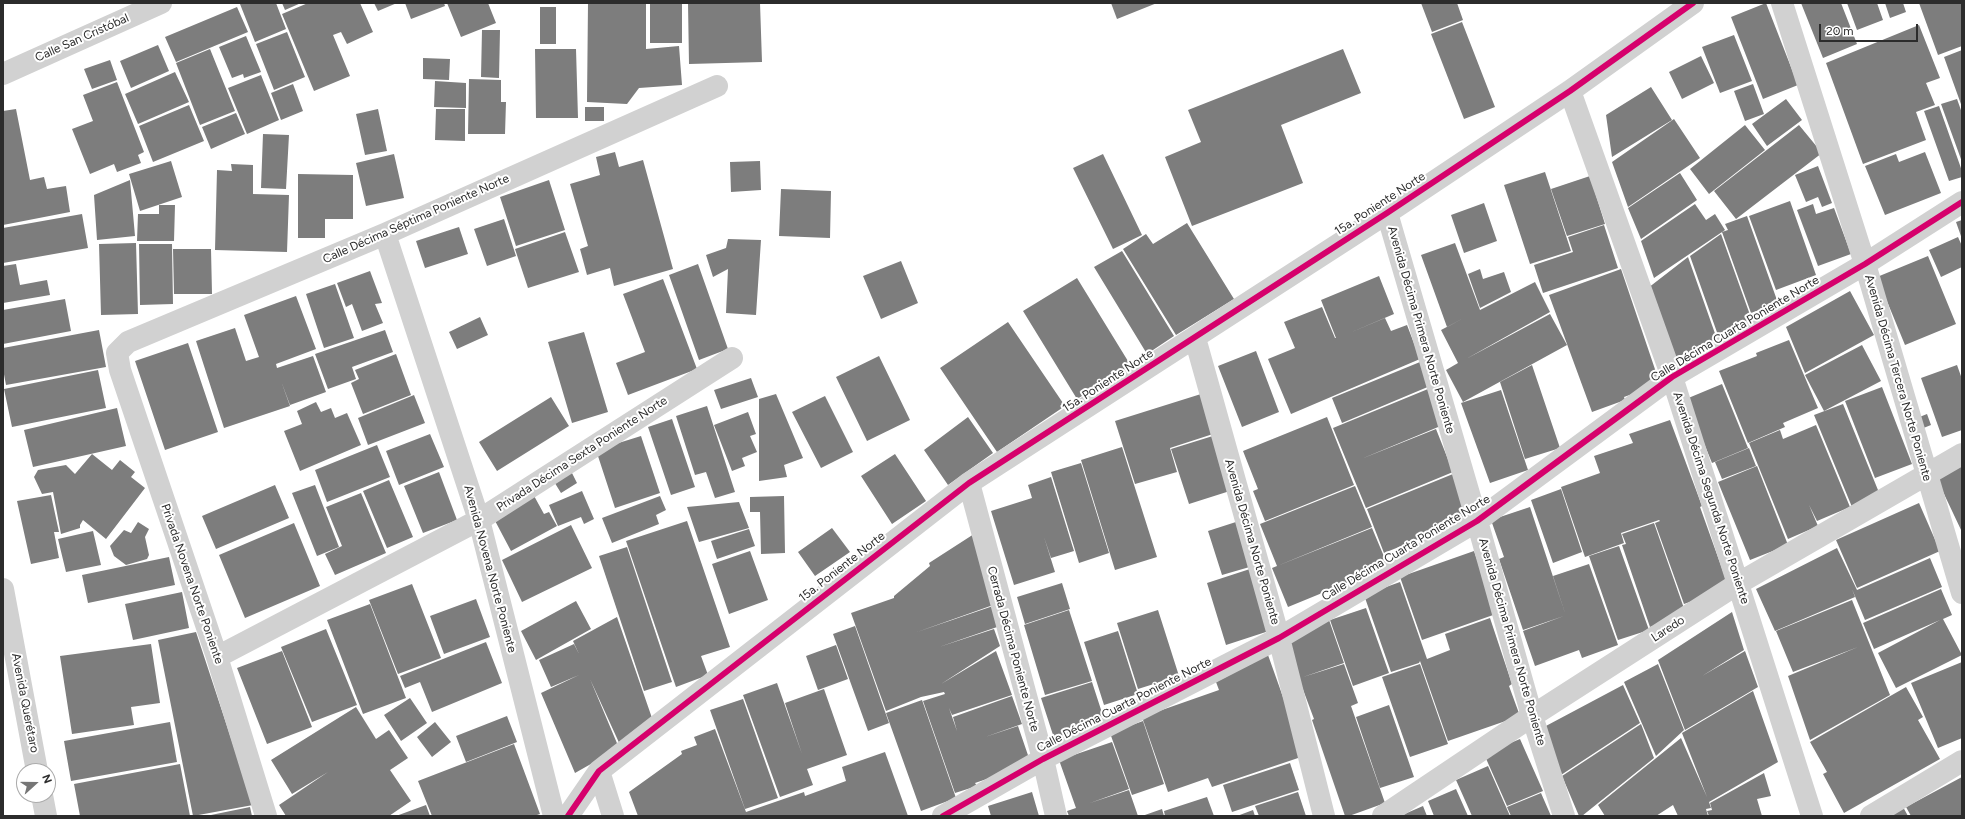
<!DOCTYPE html>
<html>
<head>
<meta charset="utf-8">
<style>
	body { margin:0 }
	#map { position:relative; width:1965px; height:819px; overflow:hidden; background:#fff; font-family:Figtree,sans-serif }
	canvas { display:block }
	.frame { position:absolute; inset:0; border:4px solid #2c2c2c; pointer-events:none }
	.north { position:absolute; left:16px; top:763px; width:40px; height:40px; box-sizing:border-box; background:#fff; border:1px solid #ababab; border-radius:50%; rotate:69deg; font-size:11px; font-weight:700; line-height:16px; text-align:center; color:#2c2c2c }
	.north::after { content:''; display:block; margin:auto; width:14px; height:18px; background:#767676; clip-path:polygon(50% 0,100% 100%,50% 72%,0 100%) }
	.scale { position:absolute; left:1819px; top:24px; width:99px; height:18px; box-sizing:border-box; border:2px solid #2c2c2c; border-top:0; padding-left:5px; font-size:12px; line-height:14px; white-space:nowrap; color:#2c2c2c; -webkit-text-stroke:3px #fff; paint-order:stroke }
</style>
</head>
<body>
<div id="map">
<canvas width="1965" height="819"></canvas>
<div class="frame"></div>
<div class="north">N</div>
<div class="scale">20 m</div>
</div>
<script>
const ctx = document.querySelector('canvas').getContext('2d');
ctx.lineJoin = 'round';
function fillPath(path, color) {
  ctx.fillStyle = color;
  ctx.fill(path, 'evenodd');
}
function poly(rows) {
  const path = new Path2D();
  for (const r of rows) {
    path.moveTo(r[0], r[1]);
    for (let i = 2; i < r.length; i += 2) path.lineTo(r[i], r[i + 1]);
  }
  return path;
}
function trace(path, color, width, dash) {
  ctx.strokeStyle = color;
  ctx.lineWidth = width;
  ctx.lineCap = dash ? 'butt' : 'round';
  ctx.setLineDash(dash || []);
  ctx.stroke(path);
}
function drawText(font, color, halo, rows, align = 'center') {
  ctx.font = font + ' Figtree,sans-serif';
  ctx.lineWidth = 4;
  ctx.setLineDash([]);
  ctx.textBaseline = 'middle';
  ctx.strokeStyle = halo;
  ctx.fillStyle = color;
  for (const [text, x, y, turn = 0] of rows) {
    ctx.save();
    ctx.translate(x, y);
    ctx.rotate((+turn || 0) * Math.PI / 180);
    ctx.textAlign = isNaN(turn) ? turn : align;
    if (halo) ctx.strokeText(text, 0, 0);
    ctx.fillText(text, 0, 0);
    ctx.restore();
  }
}
const building = poly([
	[242,3,276,3,286,29,255,42,240,4],
	[282,3,301,3,285,10],
	[308,3,360,3,373,32,347,44,341,32,333,35,350,76,314,91,282,14],
	[374,3,397,3,378,11],
	[405,3,444,3,445,6,411,19],
	[447,3,488,3,496,23,461,37],
	[588,3,646,3,646,49,679,46,682,85,639,88,627,104,587,102],
	[650,3,682,3,682,43,650,43],
	[688,3,760,3,762,62,689,64],
	[1111,3,1157,3,1117,19],
	[1421,3,1457,3,1463,20,1432,32],
	[1766,3,1798,85,1763,99,1731,17],
	[1801,3,1841,3,1857,44,1823,58],
	[1847,3,1877,3,1883,20,1857,30],
	[1885,3,1903,3,1906,12,1890,18],
	[1919,3,1962,3,1962,46,1938,55],
	[237,7,248,32,176,62,165,37],
	[540,7,556,7,556,44,540,44],
	[1462,22,1495,107,1464,119,1431,34],
	[1919,25,1940,78,1926,83,1935,105,1916,112,1926,140,1863,164,1826,63],
	[482,30,500,30,499,78,481,77],
	[287,32,305,77,274,90,256,44],
	[1734,35,1752,81,1720,93,1702,47],
	[246,36,261,72,244,78,243,74,232,78,219,47],
	[158,45,169,71,131,88,120,61],
	[210,49,235,111,200,125,176,63],
	[535,49,576,49,578,118,536,118],
	[1343,49,1361,93,1281,125,1303,183,1192,226,1165,157,1201,142,1188,110],
	[1962,50,1962,107,1944,57],
	[1701,56,1714,83,1682,99,1669,72],
	[423,58,450,59,449,80,423,79],
	[110,60,117,80,92,89,84,69],
	[175,72,189,102,138,124,125,94],
	[261,75,279,120,247,134,228,88],
	[469,79,501,80,501,102,506,102,505,134,468,134],
	[435,81,466,83,466,108,434,107],
	[117,82,144,152,138,155,141,163,117,172,114,164,90,174,72,129,93,121,83,95],
	[293,84,303,111,281,120,271,93],
	[1753,84,1764,114,1745,121,1734,91],
	[1651,87,1672,120,1612,157,1606,115],
	[1786,99,1802,120,1767,146,1752,124],
	[1957,99,1962,113,1962,162,1941,104],
	[189,105,204,141,153,162,139,126],
	[1939,106,1962,171,1962,177,1949,181,1924,111],
	[585,107,604,107,604,121,585,121],
	[16,109,30,180,44,177,47,189,66,186,70,212,3,225,3,111],
	[378,109,387,151,365,155,356,114],
	[436,109,465,109,465,141,435,140],
	[236,113,245,134,211,149,202,127],
	[1674,119,1700,158,1628,207,1612,162],
	[1745,125,1765,150,1709,194,1690,169],
	[1799,125,1822,153,1736,219,1714,191],
	[263,134,289,135,286,189,261,188],
	[615,152,619,167,643,160,673,269,614,286,610,268,587,275,580,249,588,246,570,184,600,175,596,157],
	[1925,152,1941,193,1885,215,1865,166,1896,154,1899,162],
	[394,154,404,198,366,206,356,163],
	[1103,154,1142,235,1113,249,1073,168],
	[171,161,182,197,140,211,129,174],
	[760,161,761,190,731,192,730,162],
	[231,164,253,165,253,194,289,195,287,252,215,250,217,170,232,171],
	[1818,166,1832,203,1822,207,1818,197,1806,202,1795,175],
	[1545,172,1571,251,1530,264,1504,185],
	[1680,173,1697,200,1641,239,1628,208],
	[298,174,353,175,353,219,325,219,325,238,298,238],
	[1590,176,1605,224,1567,236,1551,189],
	[130,180,135,236,97,240,94,195],
	[549,180,565,230,516,246,500,197],
	[781,189,831,191,830,238,779,236],
	[1790,201,1816,275,1776,290,1749,216],
	[1484,203,1497,241,1464,253,1451,215],
	[1695,204,1706,220,1715,214,1725,230,1654,278,1641,241],
	[1813,204,1816,214,1834,208,1851,254,1818,266,1797,210],
	[159,205,175,205,174,241,137,241,138,214,159,214],
	[82,214,88,248,3,263,3,228],
	[1747,216,1778,303,1751,313,1722,232,1728,230,1725,224],
	[504,219,516,256,487,266,474,229],
	[1962,220,1962,239,1956,222],
	[1187,223,1234,299,1176,335,1123,249,1146,234,1153,244],
	[1604,225,1618,268,1543,293,1534,265,1573,252,1568,237],
	[459,227,468,254,425,268,416,241],
	[565,232,579,272,528,288,515,249],
	[1721,234,1754,326,1719,338,1690,256],
	[1958,237,1962,246,1962,267,1941,277,1929,250],
	[728,239,761,240,756,315,726,313,728,269,713,277,706,255,726,248],
	[136,243,138,314,101,315,99,244],
	[1455,243,1480,310,1535,282,1550,312,1466,359,1550,314,1567,345,1463,402,1446,370,1458,363,1441,330,1464,318,1447,327,1421,255],
	[139,244,172,244,173,304,140,305],
	[173,249,211,249,212,294,174,294],
	[1122,251,1174,336,1147,354,1094,267],
	[1928,256,1956,324,1905,345,1877,277],
	[1688,257,1718,342,1673,358,1648,288],
	[901,261,918,303,881,319,863,276],
	[16,264,20,285,47,280,50,295,3,303,3,266],
	[698,264,728,349,699,360,669,275],
	[1480,269,1483,279,1504,272,1511,292,1480,308,1468,274],
	[1621,269,1660,384,1624,397,1625,400,1592,412,1549,295],
	[370,271,382,303,375,304,383,323,362,331,352,304,346,307,337,283],
	[1379,276,1394,314,1347,334,1385,318,1391,331,1407,325,1420,359,1291,414,1268,359,1295,348,1284,322,1322,307,1335,338,1336,338,1321,300],
	[1077,278,1131,366,1077,399,1023,311],
	[663,279,697,369,628,395,616,363,645,352,623,294],
	[335,284,354,338,324,348,306,294],
	[1850,291,1874,335,1805,373,1786,327],
	[296,296,316,349,276,364,277,368,313,356,326,392,290,405,281,381,290,406,224,428,196,341,235,328,246,361,259,357,244,315],
	[65,299,71,331,3,344,3,310],
	[480,317,488,335,457,349,449,332],
	[1008,322,1065,406,997,452,940,368],
	[99,330,106,367,6,385,3,369,3,348],
	[385,330,393,352,352,367,356,379,328,389,315,354],
	[584,332,608,412,572,423,548,342],
	[1789,340,1818,408,1783,423,1785,427,1748,443,1719,371,1757,356,1756,353],
	[188,343,218,432,165,450,135,361],
	[1862,345,1881,381,1824,411,1805,375],
	[1256,351,1279,412,1242,427,1218,366],
	[396,354,411,395,363,414,351,383,359,379,355,370],
	[879,356,910,420,867,441,836,377],
	[1420,362,1430,386,1342,423,1332,398],
	[1532,365,1560,448,1525,459,1500,382],
	[1957,365,1962,379,1962,430,1942,437,1921,378],
	[98,370,106,408,12,427,4,389],
	[751,378,758,397,721,409,714,390],
	[1722,384,1748,448,1712,463,1686,399],
	[1882,387,1912,464,1875,478,1845,401],
	[1428,389,1443,425,1361,459,1436,429,1453,472,1366,508,1333,428],
	[1501,390,1528,470,1490,483,1461,403],
	[776,394,803,458,784,465,787,477,759,481,759,399],
	[1201,394,1213,434,1170,448,1177,472,1135,484,1115,421],
	[414,395,425,423,368,445,358,418],
	[825,396,853,452,821,468,792,412],
	[551,397,569,426,497,471,479,442],
	[316,402,321,412,331,408,335,418,347,413,361,445,300,471,284,431,302,424,297,411],
	[1843,404,1880,495,1852,507,1814,415],
	[707,406,735,492,715,498,706,472,695,475,676,416],
	[117,408,126,446,33,467,24,430],
	[748,412,756,434,750,436,757,452,742,458,745,466,732,471,714,425],
	[1927,414,1931,425,1921,429,1917,418],
	[968,417,993,453,948,485,924,450],
	[1327,417,1354,485,1265,521,1253,491,1258,489,1243,451],
	[672,419,695,487,671,495,648,427],
	[1670,420,1702,506,1700,507,1729,588,1684,604,1655,523,1660,521,1659,520,1621,533,1624,543,1585,557,1561,487,1600,473,1594,456,1633,443,1629,434],
	[1816,425,1850,507,1817,521,1809,505,1818,526,1788,539,1749,443,1780,430,1783,439],
	[430,434,444,467,399,485,386,451],
	[1216,435,1233,490,1189,504,1171,449],
	[641,436,660,493,615,508,596,450],
	[377,445,390,477,327,502,315,470],
	[1122,447,1157,557,1115,570,1081,460],
	[1749,448,1756,466,1722,479,1715,462],
	[92,454,112,470,120,460,135,472,131,477,145,488,106,539,83,520,80,525,80,528,61,534,53,492,42,494,34,477,38,470,66,465,75,474],
	[895,454,926,501,892,524,861,476],
	[1081,463,1109,553,1079,563,1051,472],
	[1962,464,1962,532,1936,477],
	[1757,466,1788,545,1750,560,1718,482],
	[571,471,577,483,561,493,553,480],
	[439,472,457,520,423,533,404,486],
	[1453,474,1471,518,1384,553,1367,509],
	[1051,477,1074,551,1051,558,1044,537,1055,572,1014,585,991,511,1032,498,1028,485],
	[389,480,413,537,387,548,363,491],
	[275,485,289,518,216,549,202,516],
	[315,485,339,547,317,556,292,493],
	[1355,486,1372,527,1277,566,1260,524],
	[1561,489,1582,552,1553,563,1531,500],
	[582,491,594,519,584,524,581,517,558,526,549,505],
	[361,493,386,553,335,575,325,554,342,546,326,507],
	[533,494,544,514,549,512,557,526,511,551,493,517],
	[51,495,59,532,54,532,59,558,31,564,17,501],
	[660,496,666,510,656,515,659,524,612,543,602,518],
	[784,496,785,553,761,554,760,512,750,512,750,497],
	[739,502,749,528,699,542,687,507],
	[1919,503,1940,551,1857,588,1836,540],
	[1530,507,1566,616,1553,576,1589,564,1618,645,1582,658,1579,650,1535,666,1523,631,1564,616,1523,630,1499,559,1504,557,1491,520],
	[687,521,730,647,701,656,708,675,676,687,626,541],
	[1239,521,1253,566,1222,575,1208,531],
	[138,522,149,529,145,537,149,555,147,559,126,565,114,556,110,546,124,530,131,533],
	[294,523,320,586,245,618,219,555],
	[1654,523,1686,614,1650,627,1622,545,1626,544,1622,534],
	[571,525,592,568,522,602,502,560],
	[832,528,850,552,815,576,798,552],
	[1372,528,1388,566,1288,607,1272,568],
	[749,529,755,546,717,559,711,541],
	[93,531,101,565,66,572,58,539],
	[974,534,996,604,917,632,993,606,1000,626,939,647,994,629,1000,646,941,684,996,651,1012,695,952,715,949,708,957,731,953,717,1012,696,1022,724,985,737,1018,726,1031,764,975,783,977,786,955,793,923,701,945,694,944,692,921,697,886,711,851,613,894,598,894,596,930,566,929,563],
	[1619,546,1649,630,1618,640,1589,556],
	[627,547,672,682,644,691,599,556],
	[1837,548,1857,590,1930,558,1942,587,1865,620,1852,589,1855,597,1775,631,1756,589],
	[750,551,768,600,729,614,712,564],
	[1474,551,1496,614,1422,640,1400,577],
	[169,557,175,585,88,603,82,575],
	[1253,568,1272,630,1226,645,1207,583],
	[1400,582,1427,659,1450,650,1445,634,1490,618,1512,684,1509,686,1520,716,1448,741,1420,661,1419,663,1391,672,1364,595],
	[1062,583,1070,609,1025,624,1017,597],
	[412,584,441,658,398,674,369,600],
	[1941,589,1952,615,1943,619,1962,655,1896,688,1878,653,1940,620,1874,649,1863,623],
	[182,592,189,628,133,640,125,604],
	[476,599,490,637,444,654,430,616],
	[1852,600,1890,695,1810,740,1788,676,1858,647,1793,672,1776,631],
	[576,601,591,629,536,660,521,631],
	[370,604,406,698,363,714,327,620],
	[1366,608,1389,673,1353,686,1330,620],
	[1069,610,1092,681,1045,695,1024,625],
	[1158,610,1179,676,1138,689,1117,623],
	[1732,612,1744,650,1702,676,1745,651,1758,687,1685,730,1658,660],
	[617,617,652,718,621,747,590,679,619,748,575,773,541,693,579,675,551,687,539,660,574,644,579,654,573,641],
	[1329,620,1344,663,1303,677,1344,664,1358,703,1351,706,1385,803,1349,816,1345,816,1312,720,1314,719,1283,636],
	[855,626,889,723,868,731,833,634],
	[326,629,357,705,312,722,281,647],
	[1118,631,1138,694,1104,705,1084,642],
	[196,632,253,805,193,816,158,640],
	[486,642,502,683,432,712,420,682,405,688,400,676],
	[151,644,160,703,131,707,134,725,72,734,60,656],
	[836,645,848,679,818,690,806,656],
	[282,651,312,727,267,744,237,668],
	[1268,655,1304,756,1212,787,1208,778,1168,792,1142,717,1219,690,1216,682],
	[1962,662,1962,738,1938,748,1911,683],
	[1420,664,1448,744,1410,757,1382,677],
	[1658,664,1684,730,1656,756,1624,682],
	[1092,682,1105,722,1054,738,1041,698],
	[777,683,802,754,785,703,824,689,847,755,807,769,813,785,780,797,743,695],
	[1623,685,1640,723,1561,775,1544,727],
	[1906,687,1923,717,1918,720,1940,759,1844,813,1823,774,1827,772,1810,742],
	[1753,691,1778,762,1709,802,1711,808,1706,809,1708,816,1678,816,1673,805,1656,816,1605,816,1598,805,1681,738,1707,797,1682,733],
	[410,698,427,723,401,741,384,715],
	[743,699,778,798,745,809,710,710],
	[922,700,956,798,921,811,886,713],
	[1389,705,1414,777,1380,788,1356,717],
	[356,707,376,739,389,730,408,758,390,770,411,801,389,816,286,816,279,805,328,772,292,794,271,760],
	[507,716,517,742,466,762,456,736],
	[1143,721,1164,784,1132,795,1110,733],
	[170,722,177,762,71,781,64,741],
	[435,722,451,742,432,757,417,737],
	[1641,724,1654,758,1582,816,1579,816,1562,776],
	[715,729,746,812,804,792,805,796,846,781,842,767,885,752,908,816,638,816,629,792,682,754,681,751,697,745,694,737],
	[1520,739,1543,791,1507,806,1484,754],
	[1112,742,1129,789,1090,803,1129,790,1138,816,1069,816,1067,811,1076,808,1059,760],
	[514,744,540,814,534,816,480,816,462,769,480,816,432,816,418,781],
	[1290,763,1299,790,1232,812,1223,785],
	[180,764,190,816,80,816,74,784],
	[1488,766,1510,816,1472,816,1456,780],
	[1764,773,1771,796,1757,799,1762,816,1709,816,1707,811,1712,810,1710,803],
	[1962,777,1962,816,1911,816,1906,807],
	[1456,789,1468,816,1434,816,1428,801],
	[1032,792,1039,816,991,816,988,806],
	[1298,792,1306,816,1259,816,1255,806],
	[1541,793,1551,816,1511,816,1507,807],
	[1207,797,1214,816,1165,816,1164,811],
	[426,805,430,816,396,816],
	[1423,806,1427,816,1400,816],
	[250,807,252,816,211,816,211,815],
	[1903,807,1908,816,1886,816],
	[1162,809,1164,816,1142,816],
	[1253,810,1255,816,1237,816]
]);
const minor = poly([
	[1782,3,1865,264,1962,593],
	[3,74,161,3],
	[1570,91,1672,377,1812,816],
	[1387,213,1477,521,1532,716,1564,816],
	[385,234,479,520,554,816],
	[1195,338,1279,638,1324,816],
	[969,483,1043,759,1056,816],
	[3,589,37,771],
	[217,657,479,520,732,358],
	[599,771,613,816],
	[42,795,46,816],
	[266,816,217,657,120,370,117,353,128,342,385,234,717,86],
	[568,816,599,771,969,483,1387,213,1570,91,1693,3],
	[943,816,1043,759,1279,638,1477,521,1672,377,1865,264,1962,202],
	[1383,816,1532,716,1739,583,1962,454],
	[1871,816,1962,761]
]);
const cycleway = poly([
	[568,816,599,771,969,483,1387,213,1570,91,1693,3],
	[943,816,1043,759,1279,638,1477,521,1672,377,1865,264,1962,202]
]);
const streetNames = [
	["Calle San Cristóbal",82,38,-24],
	["15a. Poniente Norte",1380,204,-33],
	["Calle Décima Séptima Poniente Norte",416,219,-24],
	["Calle Décima Cuarta Poniente Norte",1735,329,-31],
	["Avenida Décima Primera Norte Poniente",1421,330,74],
	["Avenida Décima Tercera Norte Poniente",1898,378,74],
	["15a. Poniente Norte",1108,381,-33],
	["Privada Décima Sexta Poniente Norte",582,454,-33],
	["Avenida Décima Segunda Norte Poniente",1711,498,72],
	["Avenida Décima Norte Poniente",1252,542,74],
	["Calle Décima Cuarta Poniente Norte",1406,548,-31],
	["15a. Poniente Norte",842,567,-38],
	["Avenida Novena Norte Poniente",490,569,75],
	["Privada Novena Norte Poniente",192,584,71],
	["Laredo",1668,629,-33],
	["Avenida Décima Primera Norte Poniente",1512,642,74],
	["Cerrada Décima Poniente Norte",1013,649,75],
	["Avenida Querétaro",25,703,79],
	["Calle Décima Cuarta Poniente Norte",1124,705,-27]
];
fillPath(building, '#7d7d7d');
trace(minor, '#d1d1d1', 22);
trace(cycleway, '#d6006c', 6);
drawText('12px', '#2c2c2c', '#fff', streetNames);
</script>
</body>
</html>
